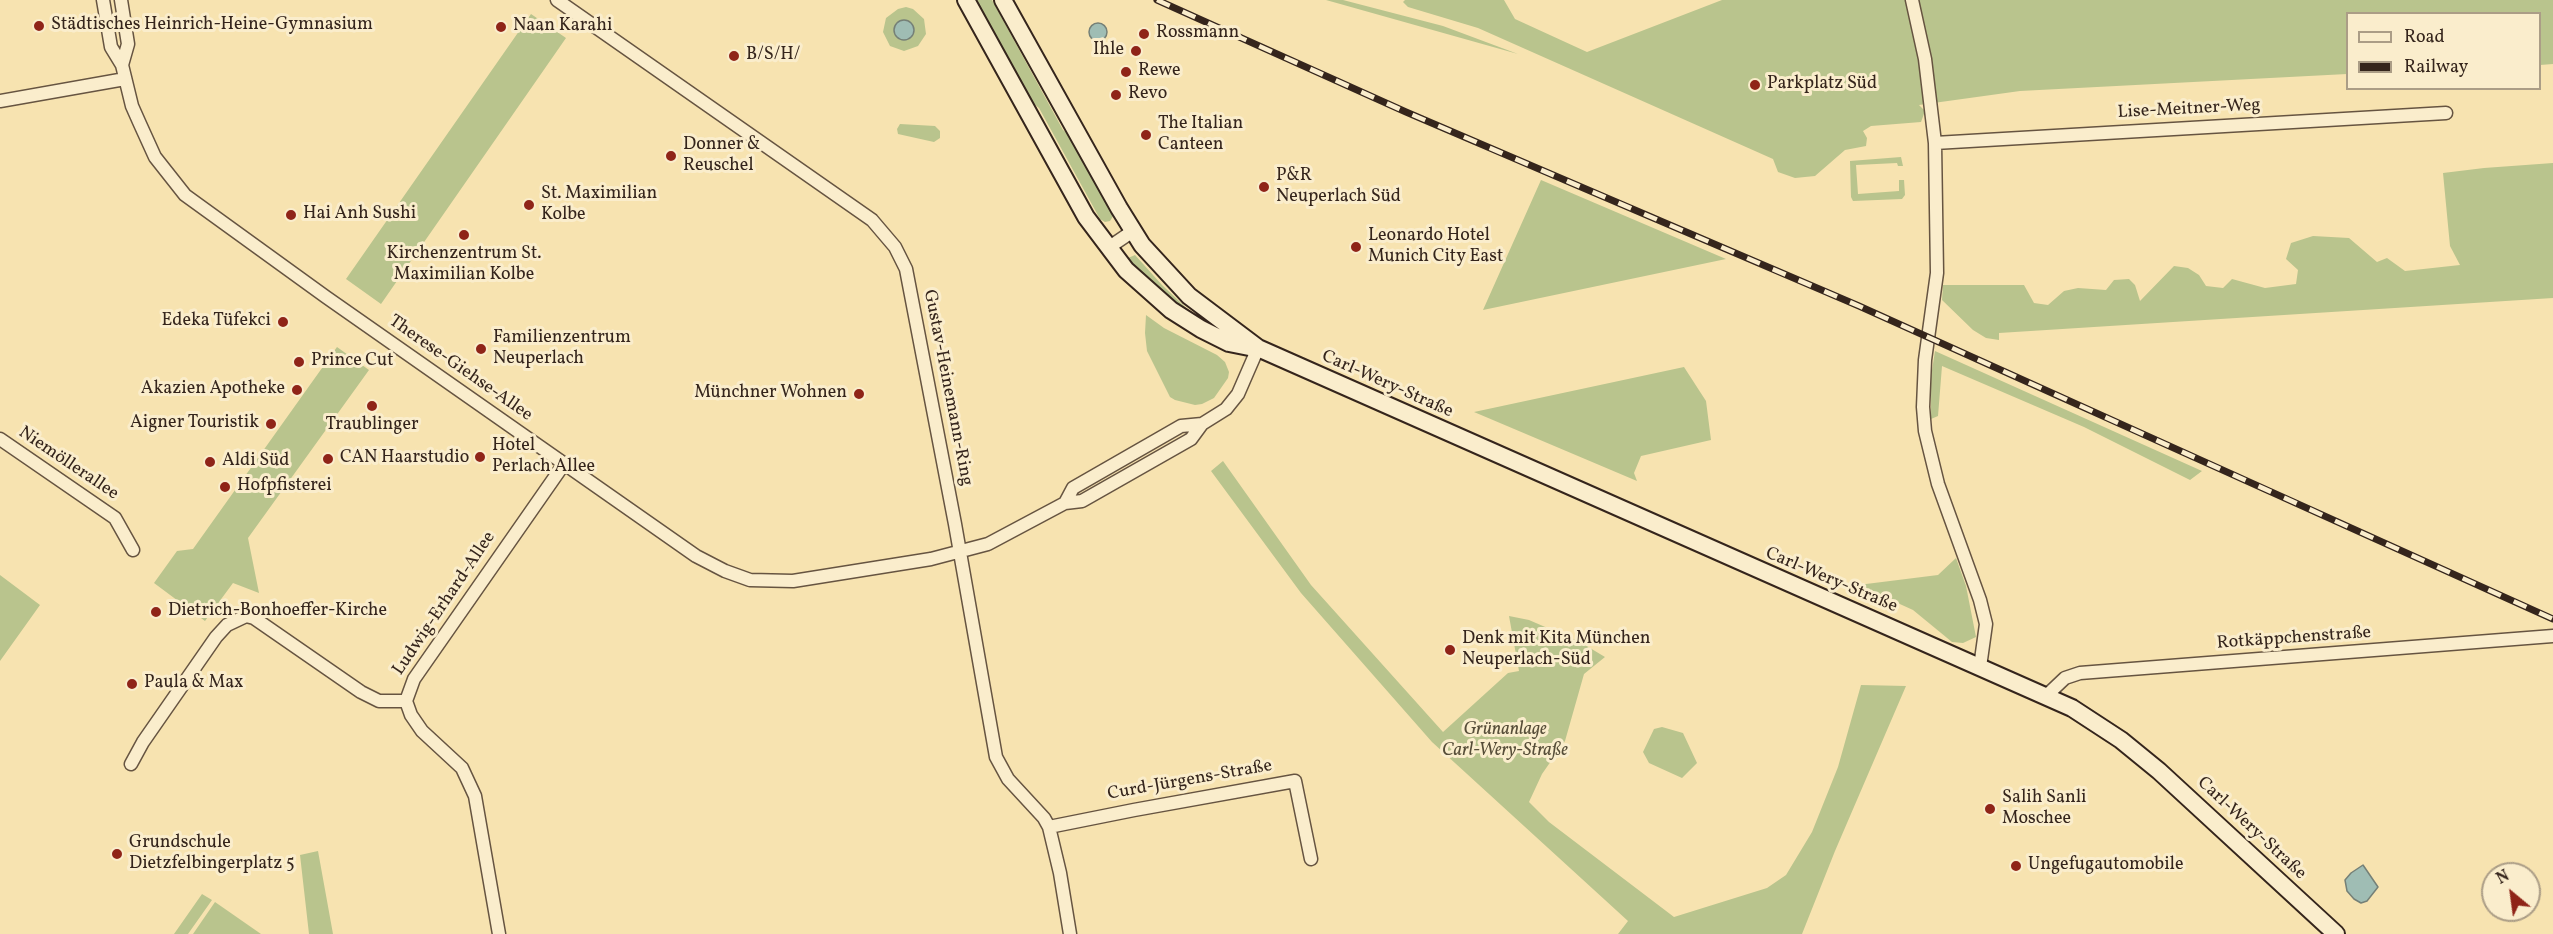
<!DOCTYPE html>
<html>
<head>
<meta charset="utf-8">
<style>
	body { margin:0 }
	#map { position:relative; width:2553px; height:934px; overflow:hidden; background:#f7e3b0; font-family:Vollkorn,serif }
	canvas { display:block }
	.legend { position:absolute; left:2346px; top:12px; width:195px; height:78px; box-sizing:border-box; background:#faedcc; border:2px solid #ab9d86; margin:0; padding:8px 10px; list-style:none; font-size:18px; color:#35251c }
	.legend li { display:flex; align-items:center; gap:12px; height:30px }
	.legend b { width:30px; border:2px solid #ab9d86 }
	.north { position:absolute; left:2481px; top:862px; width:60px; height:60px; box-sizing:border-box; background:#faedcc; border:2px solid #ab9d86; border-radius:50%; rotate:331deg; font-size:16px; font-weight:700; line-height:24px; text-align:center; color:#35251c }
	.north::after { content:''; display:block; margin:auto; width:21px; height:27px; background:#8f2418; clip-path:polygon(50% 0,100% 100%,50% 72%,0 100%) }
</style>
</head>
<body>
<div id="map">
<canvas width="2553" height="934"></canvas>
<ul class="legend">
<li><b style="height:8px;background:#faedcc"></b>Road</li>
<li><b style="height:8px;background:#35251c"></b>Railway</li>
</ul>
<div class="north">N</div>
</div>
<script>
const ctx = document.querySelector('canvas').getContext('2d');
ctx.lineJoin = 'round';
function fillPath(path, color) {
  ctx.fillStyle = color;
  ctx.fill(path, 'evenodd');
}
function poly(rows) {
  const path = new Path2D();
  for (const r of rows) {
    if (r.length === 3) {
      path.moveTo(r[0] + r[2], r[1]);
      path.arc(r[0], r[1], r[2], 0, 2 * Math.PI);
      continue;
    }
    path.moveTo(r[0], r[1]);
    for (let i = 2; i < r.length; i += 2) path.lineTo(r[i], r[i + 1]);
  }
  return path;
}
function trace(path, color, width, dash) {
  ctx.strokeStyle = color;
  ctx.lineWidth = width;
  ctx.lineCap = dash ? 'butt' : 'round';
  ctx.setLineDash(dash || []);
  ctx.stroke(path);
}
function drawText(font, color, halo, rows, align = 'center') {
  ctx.font = font + ' Vollkorn,serif';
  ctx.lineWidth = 6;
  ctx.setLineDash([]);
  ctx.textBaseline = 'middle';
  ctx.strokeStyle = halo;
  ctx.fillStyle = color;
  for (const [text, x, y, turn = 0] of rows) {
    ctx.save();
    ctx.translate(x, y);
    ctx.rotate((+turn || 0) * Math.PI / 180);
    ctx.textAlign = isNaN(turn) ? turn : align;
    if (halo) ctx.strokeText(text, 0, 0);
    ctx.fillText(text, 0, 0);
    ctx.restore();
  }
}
const green = poly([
	[972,0,992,0,1063,130,1074,138,1115,213,1110,221,1105,222,1100,219,1039,108,1027,98],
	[1326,0,1343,0,1443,26,1518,54],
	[1405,0,1504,0,1515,19,1587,52,1722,0,2553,0,2553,64,2540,65,2540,14,2348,14,2347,74,2020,91,1919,105,1925,111,1921,122,1871,126,1863,131,1867,138,1866,146,1845,150,1815,176,1795,178,1778,172,1773,159,1478,28,1408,7,1403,2],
	[906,7,913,9,924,19,926,34,918,46,904,51,890,46,883,32,886,18,898,9],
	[895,27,914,33,908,39,896,35],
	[531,14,566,38,381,304,346,279],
	[900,124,935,126,940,131,940,138,934,142,898,134,897,129],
	[1901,157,1903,166,1898,166,1897,163,1856,165,1858,194,1899,191,1899,180,1904,180,1905,195,1902,199,1853,201,1851,197,1850,161],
	[2553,163,2553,298,1999,333,1999,340,1986,338,1973,330,1942,300,1943,285,2024,285,2034,303,2048,305,2064,291,2078,288,2106,290,2114,280,2129,279,2135,285,2140,301,2174,266,2188,268,2199,275,2206,286,2223,288,2232,279,2265,288,2296,284,2298,270,2286,259,2291,243,2313,236,2349,238,2377,262,2387,258,2405,271,2460,265,2450,246,2443,173,2484,168],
	[1541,180,1726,259,1483,310],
	[1135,255,1162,285,1199,320,1231,335,1186,315,1128,263,1128,258],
	[1146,315,1164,328,1217,355,1225,362,1229,372,1228,378,1214,398,1202,404,1195,405,1175,400,1170,397,1147,351,1145,333],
	[337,347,369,370,248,538,259,593,233,583,205,621,154,583,177,551,193,549],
	[1935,351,2202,471,2190,480,2084,427,1942,366,1938,416,1931,419,1931,377],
	[1684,367,1706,401,1711,440,1641,456,1634,473,1637,481,1474,412],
	[1223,461,1311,585,1443,732,1508,673,1519,671,1509,616,1529,620,1580,642,1605,657,1584,674,1565,741,1542,774,1529,802,1549,822,1674,917,1767,888,1786,875,1812,832,1838,767,1861,685,1906,686,1835,851,1802,934,1618,934,1628,921,1432,742,1301,593,1211,471],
	[1956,558,1966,586,1976,637,1963,643,1952,642,1913,610,1858,585,1938,575],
	[0,575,40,605,0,661],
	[1662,727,1683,733,1697,763,1682,778,1649,763,1643,752,1654,729],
	[318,851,333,934,309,934,300,855],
	[202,894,212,900,188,934,174,934],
	[215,902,261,934,193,934]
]);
const water = poly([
	[904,30,10],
	[1098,32,9],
	[2363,865,2378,887,2367,901,2361,903,2354,899,2347,891,2345,880,2351,873,2363,865]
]);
const minor = poly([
	[103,0,111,47,122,65,132,106,140,124,155,157,185,195,326,297,696,556,725,571,750,580,793,581,931,559,988,544,1065,503,1082,501,1191,439,1202,424],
	[121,0,128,44,122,65],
	[557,0,872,220,895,247,906,269,955,524,996,757,1008,779,1044,818,1049,827,1060,873,1070,934],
	[1912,0,1925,59,1935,143,1937,273,1925,360,1923,407,1925,431,1938,484,1980,600,1986,624,1980,667],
	[0,101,125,79],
	[1935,143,2446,113],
	[1108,248,1133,231],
	[0,439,115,518,133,550],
	[1065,503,1073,488,1181,426,1202,424,1226,409,1238,394,1258,348],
	[2046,696,2065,678,2080,673,2553,636],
	[131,764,143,742,216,637,227,625,246,616,254,618,361,692,379,701,406,701],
	[1049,827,1134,810,1295,781,1311,859],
	[499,934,475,796,462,768,422,731,411,715,406,701,414,679,564,464]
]);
const secondary = poly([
	[966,0,1086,217,1126,270,1171,310,1201,329,1229,343,1254,348],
	[1003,0,1119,208,1142,245,1189,296,1258,348,2072,708,2121,740,2159,771,2336,934]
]);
const rail = poly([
	[1157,0,1406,112,1859,306,2553,619]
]);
const markers = [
	[39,26,6,"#8f2418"],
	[501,27,6,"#8f2418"],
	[1144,34,6,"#8f2418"],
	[1136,51,6,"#8f2418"],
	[734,56,6,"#8f2418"],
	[1126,72,6,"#8f2418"],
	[1755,85,6,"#8f2418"],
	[1116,95,6,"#8f2418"],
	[1146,135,6,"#8f2418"],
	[671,156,6,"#8f2418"],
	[1264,187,6,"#8f2418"],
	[529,205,6,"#8f2418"],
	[291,215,6,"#8f2418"],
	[464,235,6,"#8f2418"],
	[1356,247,6,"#8f2418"],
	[283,322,6,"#8f2418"],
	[481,349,6,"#8f2418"],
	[299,362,6,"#8f2418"],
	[297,390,6,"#8f2418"],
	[859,394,6,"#8f2418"],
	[372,406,6,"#8f2418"],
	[271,424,6,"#8f2418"],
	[480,457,6,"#8f2418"],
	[328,459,6,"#8f2418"],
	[210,462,6,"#8f2418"],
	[225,487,6,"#8f2418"],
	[156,612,6,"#8f2418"],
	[1450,650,6,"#8f2418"],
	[132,684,6,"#8f2418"],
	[1990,809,6,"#8f2418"],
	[117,854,6,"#8f2418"],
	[2016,866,6,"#8f2418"]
];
const poiNames = [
	["Städtisches Heinrich-Heine-Gymnasium",51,26],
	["Naan Karahi",513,27],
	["Rossmann",1156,34],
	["Ihle",1124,51,"right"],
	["B/S/H/",746,56],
	["Rewe",1138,72],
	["Parkplatz Süd",1767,85],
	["Revo",1128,95],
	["The Italian",1158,125],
	["Canteen",1158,146],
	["Donner &",683,146],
	["Reuschel",683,167],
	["P&R",1276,177],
	["Neuperlach Süd",1276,198],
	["St. Maximilian",541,195],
	["Kolbe",541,216],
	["Hai Anh Sushi",303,215],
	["Leonardo Hotel",1368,237],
	["Munich City East",1368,258],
	["Kirchenzentrum St.",464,255,"center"],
	["Maximilian Kolbe",464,276,"center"],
	["Edeka Tüfekci",271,322,"right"],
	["Familienzentrum",493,339],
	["Neuperlach",493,360],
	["Prince Cut",311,362],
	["Akazien Apotheke",285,390,"right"],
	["Münchner Wohnen",847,394,"right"],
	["Aigner Touristik",259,424,"right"],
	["Traublinger",372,426,"center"],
	["Hotel",492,447],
	["Perlach Allee",492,468],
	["CAN Haarstudio",340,459],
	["Aldi Süd",222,462],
	["Hofpfisterei",237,487],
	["Dietrich-Bonhoeffer-Kirche",168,612],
	["Denk mit Kita München",1462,640],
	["Neuperlach-Süd",1462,661],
	["Paula & Max",144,684],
	["Salih Sanli",2002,799],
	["Moschee",2002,820],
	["Grundschule",129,844],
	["Dietzfelbingerplatz 5",129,865],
	["Ungefugautomobile",2028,866]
];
const streetNames = [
	["Lise-Meitner-Weg",2189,110,-3],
	["Therese-Giehse-Allee",460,369,35],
	["Carl-Wery-Straße",1387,385,24],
	["Gustav-Heinemann-Ring",947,388,79],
	["Niemöllerallee",68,464,34],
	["Carl-Wery-Straße",1831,581,23],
	["Ludwig-Erhard-Allee",445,604,-56],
	["Rotkäppchenstraße",2294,639,-4],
	["Curd-Jürgens-Straße",1190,781,-10],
	["Carl-Wery-Straße",2251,829,43]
];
const parkNames = [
	["Grünanlage",1505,731],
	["Carl-Wery-Straße",1505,752]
];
fillPath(green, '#b9c48d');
fillPath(water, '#9fbdb4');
trace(water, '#758077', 1.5);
trace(minor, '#665441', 15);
trace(secondary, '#35251c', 20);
trace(minor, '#faedcc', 12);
trace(secondary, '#faedcc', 16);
trace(rail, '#35251c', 7);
trace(rail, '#faedcc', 4.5, [14]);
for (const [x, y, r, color] of markers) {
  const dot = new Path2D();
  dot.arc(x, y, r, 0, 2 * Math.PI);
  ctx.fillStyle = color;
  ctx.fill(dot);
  trace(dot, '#faedcc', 2);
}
drawText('18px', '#35251c', '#faedcc', poiNames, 'left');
drawText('18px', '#35251c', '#faedcc', streetNames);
drawText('italic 18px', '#564d38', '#faedcc', parkNames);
</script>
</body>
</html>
